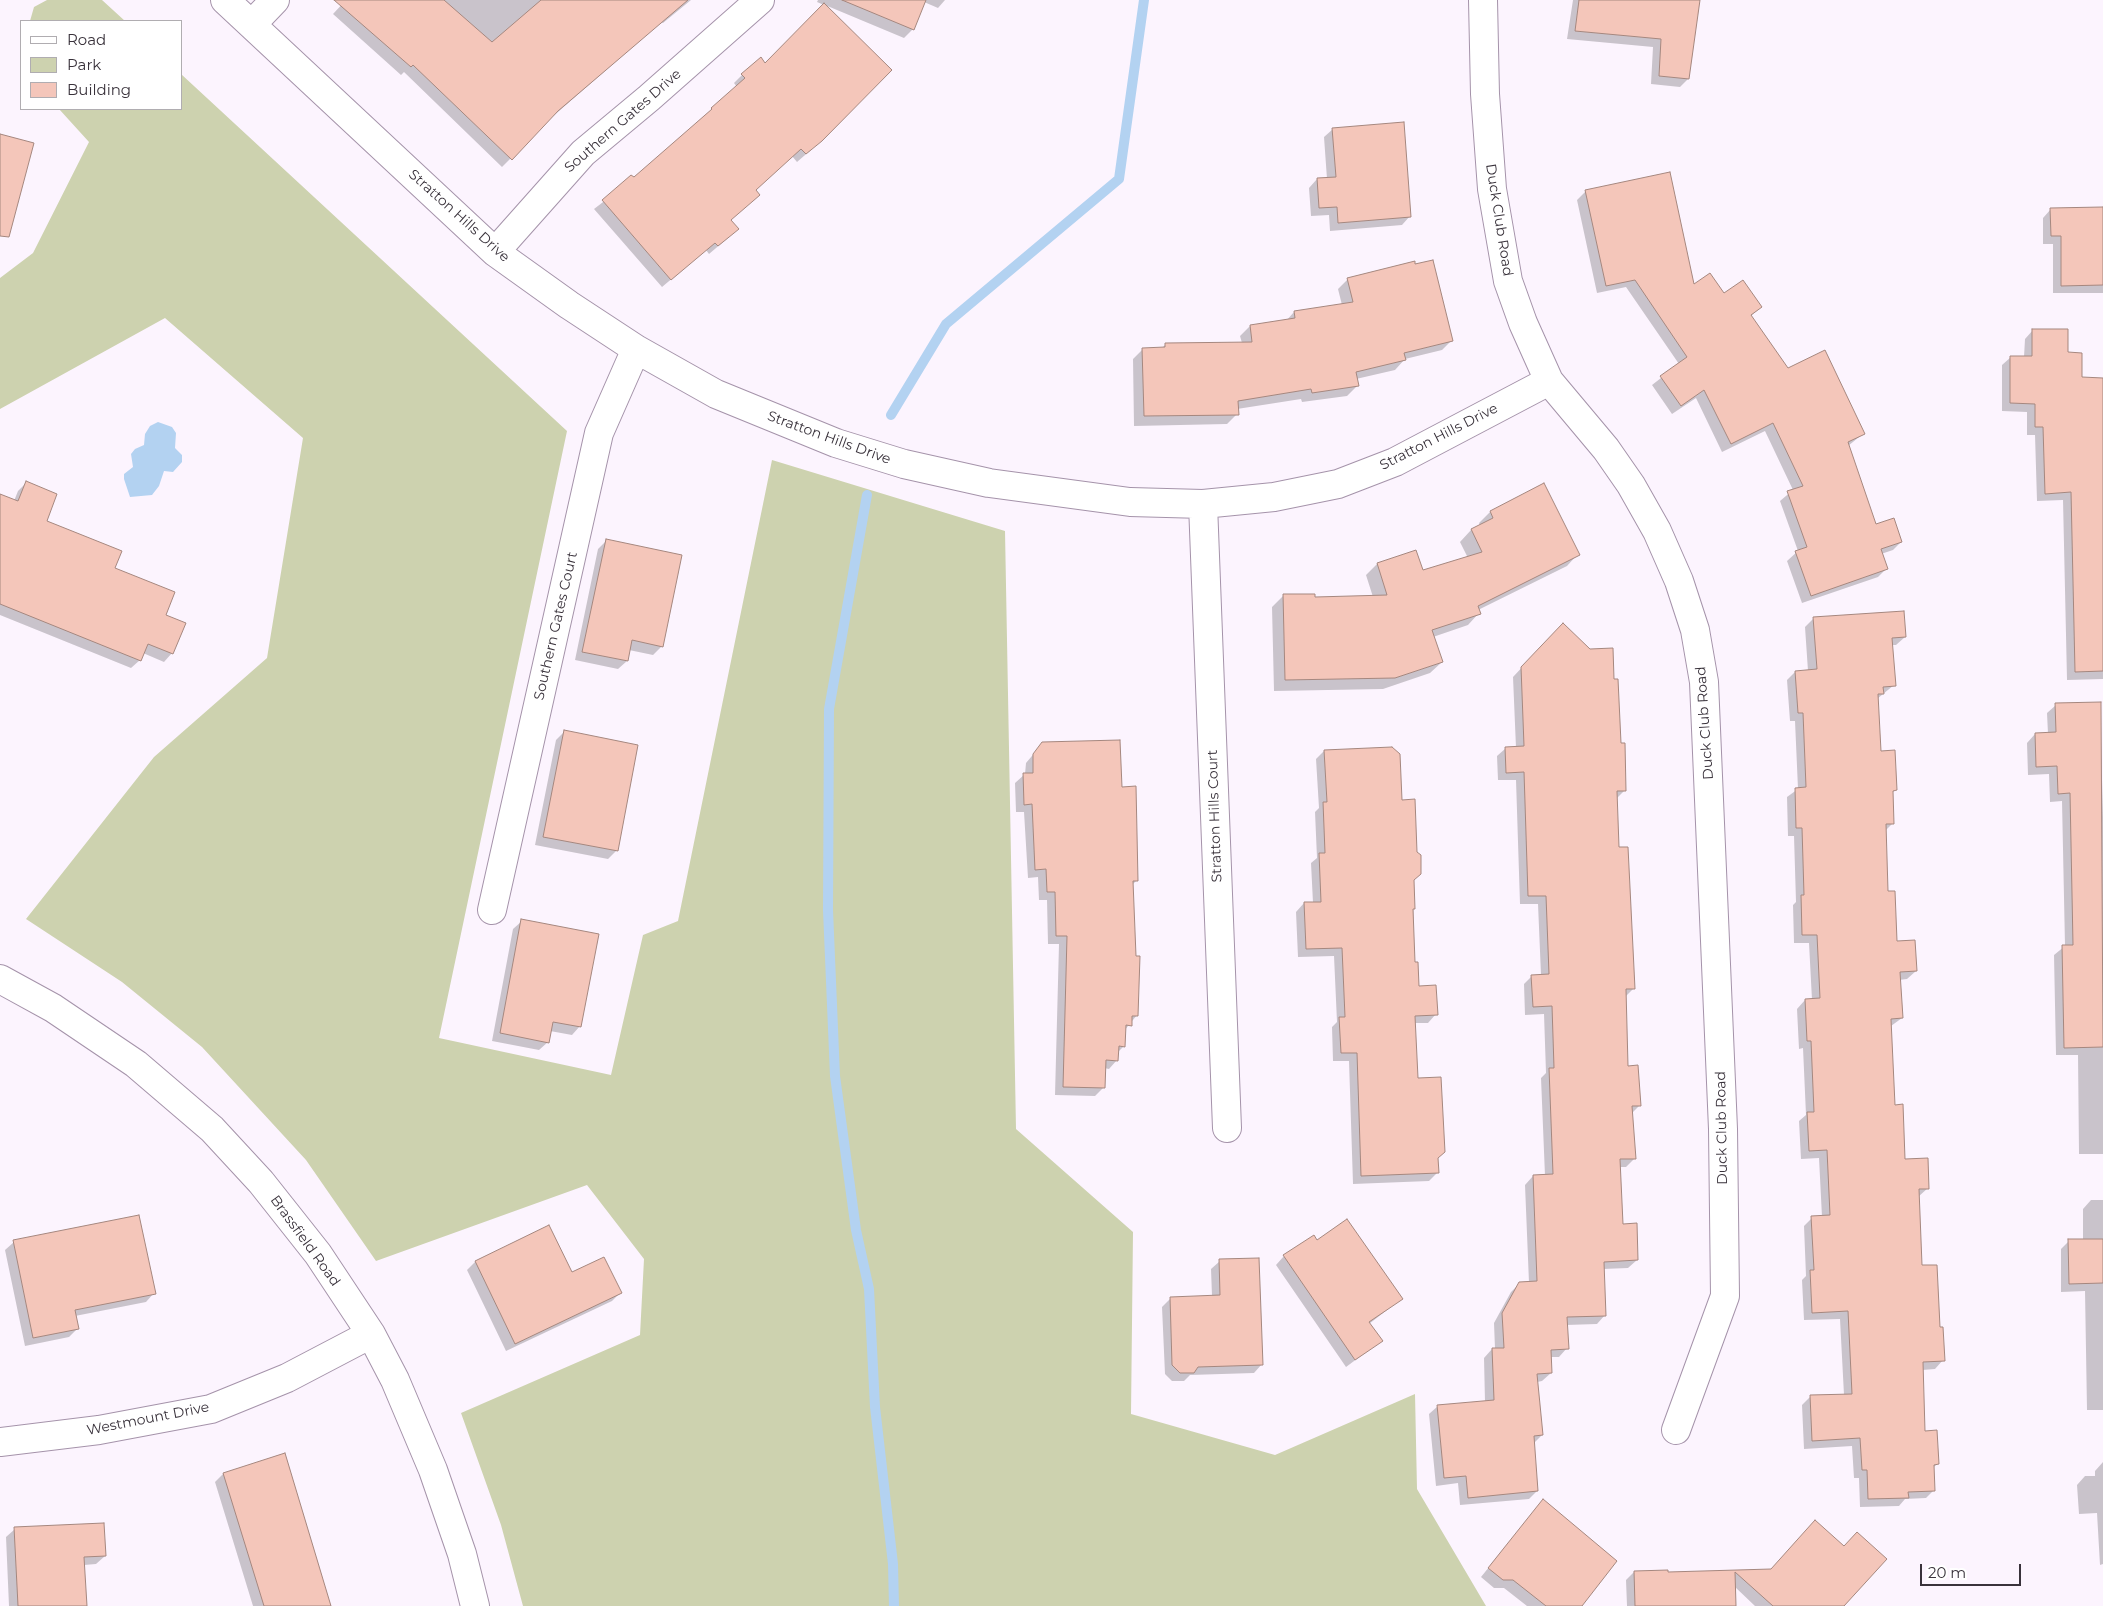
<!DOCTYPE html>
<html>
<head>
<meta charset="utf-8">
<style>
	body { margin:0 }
	#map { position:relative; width:2103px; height:1606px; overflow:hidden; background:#fcf4fe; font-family:Montserrat,sans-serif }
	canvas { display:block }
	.legend { position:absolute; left:20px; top:20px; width:162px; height:90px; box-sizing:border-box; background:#fff; border:1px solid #b0adb1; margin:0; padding:6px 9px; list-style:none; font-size:15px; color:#39323b }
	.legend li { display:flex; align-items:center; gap:10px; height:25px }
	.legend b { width:25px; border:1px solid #b0adb1 }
	.scale { position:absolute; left:1920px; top:1564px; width:101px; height:22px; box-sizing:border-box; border:2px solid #39323b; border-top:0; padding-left:6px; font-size:15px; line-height:18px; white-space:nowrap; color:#39323b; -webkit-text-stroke:4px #fff; paint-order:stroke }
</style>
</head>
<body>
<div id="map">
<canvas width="2103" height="1606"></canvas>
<ul class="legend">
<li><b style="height:6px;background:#fff"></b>Road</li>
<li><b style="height:14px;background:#cdd2af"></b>Park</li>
<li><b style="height:14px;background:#f4c6ba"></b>Building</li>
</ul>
<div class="scale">20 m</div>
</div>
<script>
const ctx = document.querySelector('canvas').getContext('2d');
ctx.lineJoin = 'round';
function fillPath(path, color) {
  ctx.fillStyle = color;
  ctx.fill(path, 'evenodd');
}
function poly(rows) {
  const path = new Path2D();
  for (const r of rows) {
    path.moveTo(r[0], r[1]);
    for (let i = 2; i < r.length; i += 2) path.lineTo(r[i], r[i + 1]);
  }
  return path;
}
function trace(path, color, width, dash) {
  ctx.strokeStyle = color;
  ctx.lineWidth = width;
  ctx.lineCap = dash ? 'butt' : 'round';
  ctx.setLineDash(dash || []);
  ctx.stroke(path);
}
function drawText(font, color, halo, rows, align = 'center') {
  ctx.font = font + ' Montserrat,sans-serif';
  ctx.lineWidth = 4;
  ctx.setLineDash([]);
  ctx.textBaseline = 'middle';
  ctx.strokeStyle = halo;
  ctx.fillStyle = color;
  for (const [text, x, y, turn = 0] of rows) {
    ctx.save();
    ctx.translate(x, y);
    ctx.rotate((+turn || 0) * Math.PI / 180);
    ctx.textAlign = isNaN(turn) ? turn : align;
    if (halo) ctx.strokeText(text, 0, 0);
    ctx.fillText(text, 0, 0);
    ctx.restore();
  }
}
const green = poly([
	[47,0,102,0,125,21,30,21,34,7],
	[181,74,567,431,439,1038,611,1075,643,935,678,921,772,460,1005,531,1016,1129,1133,1232,1131,1414,1275,1455,1415,1394,1417,1489,1486,1606,523,1606,501,1525,461,1413,640,1335,644,1259,587,1185,376,1261,306,1160,202,1047,122,982,26,919,154,757,267,658,303,438,165,318,0,409,0,278,33,253,89,142,59,109,181,109]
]);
const water = poly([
	[158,422,172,427,176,433,175,448,182,455,182,462,173,472,164,471,159,486,152,495,130,497,124,479,124,474,133,467,131,454,135,449,144,445,145,434,150,426]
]);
const shadow = poly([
	[346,0,691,0,663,23,661,22,551,118,502,167,404,72,401,75,333,14],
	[818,0,945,0,938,8,924,2,912,30,904,38,825,5,812,149,797,162,792,156,755,190,730,220,729,237,709,254,706,250,662,287,594,209,633,179,737,87,734,83,742,75,765,64,824,5,817,2],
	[1573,0,1698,0,1688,79,1680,87,1651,84,1653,47,1567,39],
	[1333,129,1410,216,1402,225,1330,231,1329,215,1311,216,1309,188,1317,179,1327,179,1324,137],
	[1586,191,1693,286,1761,307,1751,316,1787,370,1864,433,1848,446,1875,526,1901,542,1893,550,1881,554,1886,569,1878,577,1802,603,1787,561,1798,551,1780,501,1793,490,1765,431,1722,452,1696,398,1672,414,1652,385,1679,364,1626,287,1597,293,1577,200],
	[2103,208,2103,293,2053,293,2053,244,2043,244,2043,218,2051,209],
	[1348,279,1452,340,1442,350,1405,359,1395,370,1356,379,1357,386,1347,396,1302,402,1301,399,1237,409,1237,414,1227,424,1134,426,1133,359,1143,349,1161,349,1165,345,1242,343,1240,336,1250,326,1286,321,1294,312,1342,305,1338,289],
	[2033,330,2066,354,2081,379,2103,379,2103,679,2067,680,2063,500,2037,501,2035,435,2027,435,2027,412,2002,411,2002,365,2011,357,2024,357,2025,339],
	[26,483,45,521,113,568,164,616,172,653,164,662,143,653,140,660,131,668,0,615,0,495,14,501,18,491],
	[1490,512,1578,554,1567,566,1478,610,1479,613,1468,625,1433,637,1442,662,1430,673,1383,689,1274,691,1272,607,1284,595,1314,599,1373,597,1366,575,1377,564,1422,572,1468,558,1460,542,1471,530,1480,526,1479,523],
	[607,540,662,646,653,655,629,650,627,661,618,669,575,660,598,549],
	[1813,619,1905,637,1896,645,1891,645,1894,685,1877,699,1880,752,1895,790,1891,794,1893,823,1885,831,1887,893,1896,942,1916,971,1907,979,1899,980,1902,1018,1891,1026,1894,1106,1904,1161,1928,1188,1918,1197,1921,1267,1939,1329,1943,1360,1935,1369,1922,1370,1924,1432,1937,1464,1933,1468,1934,1490,1926,1498,1905,1499,1899,1506,1860,1507,1859,1478,1854,1478,1852,1446,1804,1449,1802,1405,1810,1397,1844,1395,1840,1319,1804,1320,1802,1280,1806,1276,1804,1226,1812,1218,1822,1217,1819,1158,1801,1159,1799,1121,1806,1115,1803,1048,1799,1049,1797,1009,1805,1000,1812,1000,1809,943,1794,943,1793,905,1796,902,1794,836,1788,836,1787,797,1798,789,1795,721,1790,721,1787,680,1795,672,1808,671,1805,627],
	[1554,633,1613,680,1625,790,1616,799,1618,849,1634,988,1625,997,1627,1067,1640,1105,1631,1114,1635,1158,1626,1167,1619,1167,1621,1225,1637,1260,1628,1268,1603,1269,1605,1315,1597,1324,1566,1325,1567,1348,1559,1357,1550,1357,1551,1373,1542,1381,1537,1382,1542,1435,1533,1444,1537,1491,1529,1499,1460,1505,1458,1483,1436,1486,1429,1414,1438,1406,1485,1402,1484,1358,1492,1349,1495,1349,1494,1323,1511,1292,1520,1283,1529,1283,1525,1185,1533,1176,1545,1176,1541,1078,1546,1073,1544,1014,1525,1015,1524,984,1532,976,1541,975,1538,904,1520,904,1516,780,1498,780,1497,756,1506,748,1516,748,1513,677],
	[2100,703,2103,817,2103,1154,2079,1154,2078,1055,2056,1055,2054,955,2065,946,2062,801,2050,802,2049,774,2028,775,2027,743,2035,734,2048,734,2047,713,2056,705],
	[564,732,617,850,608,859,535,845,556,740],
	[1042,744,1121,788,1137,880,1132,885,1137,1015,1124,1031,1124,1046,1117,1053,1117,1060,1109,1069,1104,1068,1104,1087,1095,1096,1055,1095,1059,944,1048,944,1047,900,1039,900,1038,877,1028,878,1024,812,1016,812,1015,783,1025,774,1026,763],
	[1324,751,1401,801,1413,881,1414,963,1418,987,1436,1014,1428,1023,1414,1023,1417,1079,1437,1158,1437,1173,1429,1181,1353,1184,1349,1061,1333,1061,1332,1027,1337,1022,1334,956,1298,957,1296,912,1304,903,1313,903,1311,863,1317,858,1315,812,1319,808,1316,759],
	[522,921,580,1026,572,1035,550,1031,548,1042,539,1050,492,1041,513,929],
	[2091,1200,2103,1200,2103,1410,2087,1410,2085,1291,2061,1292,2061,1249,2069,1241,2083,1240,2083,1209],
	[549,1227,572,1274,620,1293,612,1301,506,1351,467,1270,475,1262],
	[1317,1241,1401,1299,1369,1324,1381,1341,1346,1367,1276,1265,1284,1256],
	[14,1242,154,1293,146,1302,75,1316,78,1328,69,1337,25,1346,5,1250],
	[1220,1261,1262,1364,1254,1373,1190,1375,1184,1381,1172,1381,1165,1374,1162,1307,1170,1299,1212,1296,1211,1269],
	[2103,1462,2103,1564,2100,1565,2097,1513,2079,1514,2077,1485,2085,1476,2095,1476,2095,1471],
	[223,1474,330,1606,253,1606,215,1482],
	[1543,1500,1580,1606,1527,1606,1504,1588,1494,1588,1481,1577],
	[15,1529,105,1556,96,1564,84,1565,85,1606,9,1606,6,1537],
	[1843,1548,1843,1606,1755,1606,1734,1586,1734,1606,1627,1606,1626,1580,1634,1572,1667,1573,1770,1570]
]);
const stream = poly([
	[891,415,946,324,1119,179,1144,0],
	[867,495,829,709,828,910,835,1076,856,1230,869,1289,875,1407,893,1564,894,1606]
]);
const building = poly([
	[334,0,444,0,492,42,541,0,688,0,558,111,512,160,413,65,411,67,334,0],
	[842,0,926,0,914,30,842,0],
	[1579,0,1700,0,1689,79,1659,76,1661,39,1575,31,1579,0],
	[824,3,892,70,822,141,806,154,801,149,756,190,760,195,731,220,739,229,718,246,715,243,671,280,602,200,631,175,634,177,712,109,711,108,745,78,741,74,761,57,765,63,824,3],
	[1404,122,1411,217,1338,223,1337,207,1319,208,1317,178,1336,177,1332,128,1404,122],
	[0,134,34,143,9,237,0,236,0,134],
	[1670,172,1694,284,1710,273,1724,293,1743,280,1762,307,1751,315,1788,368,1825,350,1865,434,1848,442,1876,524,1894,518,1902,542,1881,549,1888,569,1811,596,1795,551,1807,547,1787,491,1803,486,1773,423,1731,444,1704,390,1681,406,1660,376,1687,357,1635,280,1606,286,1585,190,1670,172],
	[2103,207,2103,285,2061,286,2061,236,2051,236,2050,208,2103,207],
	[1433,260,1453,341,1404,353,1406,360,1356,372,1359,386,1312,393,1311,389,1238,401,1239,415,1144,416,1142,348,1165,347,1165,343,1252,342,1250,325,1295,318,1294,311,1353,302,1347,278,1415,261,1415,264,1433,260],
	[2032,329,2068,329,2068,352,2082,353,2082,377,2103,378,2103,671,2075,672,2071,492,2045,494,2043,427,2035,427,2035,404,2010,403,2010,356,2032,356,2032,329],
	[26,481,57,494,47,521,122,551,115,568,175,592,166,615,186,623,173,654,148,644,141,661,0,604,0,494,18,501,26,481],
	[1544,483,1580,555,1478,606,1481,614,1432,630,1443,662,1395,678,1285,680,1283,594,1315,594,1315,597,1387,595,1377,563,1416,550,1423,570,1482,552,1471,529,1493,518,1490,511,1544,483],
	[606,539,682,555,663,647,632,640,628,661,582,652,606,539],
	[1904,611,1906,637,1892,638,1896,686,1883,687,1884,694,1878,694,1881,751,1895,750,1897,790,1893,791,1894,824,1886,824,1888,891,1895,891,1897,941,1915,940,1917,971,1900,972,1903,1018,1891,1019,1895,1105,1903,1104,1905,1159,1928,1158,1929,1189,1919,1189,1922,1265,1937,1265,1940,1327,1943,1327,1945,1361,1923,1362,1925,1431,1937,1430,1939,1464,1934,1465,1935,1491,1908,1492,1909,1498,1868,1499,1867,1470,1862,1470,1860,1438,1812,1441,1810,1395,1852,1394,1848,1311,1812,1313,1810,1270,1814,1270,1811,1216,1830,1215,1827,1150,1809,1151,1807,1112,1814,1112,1811,1041,1807,1041,1805,999,1820,998,1817,935,1802,935,1801,895,1804,895,1802,828,1796,828,1795,788,1806,787,1803,713,1798,713,1795,671,1817,669,1813,617,1904,611],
	[1563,623,1590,649,1613,648,1614,679,1618,679,1621,743,1625,743,1626,791,1617,791,1619,847,1628,847,1635,989,1626,989,1628,1066,1638,1065,1641,1106,1632,1106,1636,1159,1620,1159,1623,1224,1637,1223,1638,1260,1604,1262,1606,1316,1567,1317,1569,1349,1551,1350,1552,1373,1537,1374,1543,1435,1534,1436,1538,1491,1468,1498,1466,1476,1444,1478,1437,1405,1494,1400,1492,1348,1504,1348,1502,1313,1519,1282,1537,1281,1533,1175,1553,1174,1549,1068,1554,1068,1552,1006,1533,1007,1531,975,1549,974,1546,896,1528,896,1524,772,1506,773,1505,747,1524,746,1521,667,1563,623],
	[2101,702,2103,1047,2064,1048,2062,945,2073,945,2070,793,2058,794,2057,766,2036,767,2035,733,2056,732,2055,703,2101,702],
	[564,730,638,745,618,851,543,837,564,730],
	[1120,740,1122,787,1136,786,1138,881,1133,881,1136,956,1140,956,1138,1016,1132,1016,1132,1026,1126,1025,1125,1047,1119,1046,1118,1061,1106,1060,1105,1088,1063,1087,1067,936,1056,936,1055,892,1047,892,1046,869,1035,870,1032,804,1024,805,1023,773,1033,773,1033,754,1042,742,1120,740],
	[1392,747,1400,754,1402,800,1415,799,1417,852,1421,855,1421,874,1414,880,1415,909,1413,909,1415,962,1418,962,1419,986,1436,985,1438,1015,1415,1016,1418,1078,1441,1077,1445,1152,1438,1158,1439,1173,1361,1176,1357,1053,1341,1053,1339,1017,1345,1017,1342,948,1306,949,1304,902,1321,902,1319,853,1325,853,1323,802,1327,802,1324,750,1392,747],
	[521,919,599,934,581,1027,553,1022,549,1043,500,1033,521,919],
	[139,1215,156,1294,75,1310,79,1329,33,1338,13,1240,139,1215],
	[1347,1219,1403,1299,1369,1322,1383,1341,1355,1360,1283,1255,1314,1235,1317,1240,1347,1219],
	[549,1225,572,1272,604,1257,622,1293,515,1344,475,1261,549,1225],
	[2068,1239,2103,1239,2103,1283,2069,1284,2068,1239],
	[1259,1258,1263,1365,1198,1367,1194,1373,1180,1373,1172,1365,1170,1297,1220,1295,1219,1259,1259,1258],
	[285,1453,331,1606,264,1606,223,1473,285,1453],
	[1543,1499,1617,1561,1582,1606,1546,1606,1513,1580,1503,1580,1488,1568,1543,1499],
	[1815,1520,1844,1546,1857,1532,1887,1559,1844,1606,1773,1606,1735,1572,1736,1606,1635,1606,1634,1571,1668,1570,1668,1572,1771,1569,1815,1520],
	[104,1523,106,1556,84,1557,87,1606,18,1606,14,1527,104,1523]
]);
const minor = poly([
	[225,0,495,252,569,305,636,349,716,394,836,443,904,464,989,483,1130,502,1203,504,1274,497,1338,484,1395,462,1549,381],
	[1483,0,1485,94,1492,189,1508,281,1523,323,1549,381,1606,449,1631,485,1657,531,1679,581,1695,630,1704,682,1723,1129,1725,1296,1676,1430],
	[252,24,275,0],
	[495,252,583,153,649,98,760,0],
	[1203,504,1227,1128],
	[492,910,599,433,636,349],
	[0,979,53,1008,136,1064,212,1129,261,1182,318,1254,371,1334,395,1380,433,1470,462,1554,475,1606],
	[0,1442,99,1430,211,1409,287,1378,371,1334]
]);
const streetNames = [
	["Southern Gates Drive",623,121,-41],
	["Stratton Hills Drive",459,216,42],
	["Duck Club Road",1499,220,81],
	["Stratton Hills Drive",1439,437,-27],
	["Stratton Hills Drive",829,438,20],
	["Southern Gates Court",556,626,-77],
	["Duck Club Road",1705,723,-94],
	["Stratton Hills Court",1215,816,-92],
	["Duck Club Road",1722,1128,-91],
	["Brassfield Road",305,1241,54],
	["Westmount Drive",148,1419,-11]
];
fillPath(green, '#cdd2af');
fillPath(water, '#b3d2f1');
fillPath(shadow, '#0003');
trace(stream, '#b3d2f1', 10);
fillPath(building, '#f4c6ba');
trace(building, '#a5877f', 1);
trace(minor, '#a593aa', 30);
trace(minor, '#fff', 28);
drawText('14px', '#39323b', '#fff', streetNames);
</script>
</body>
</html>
